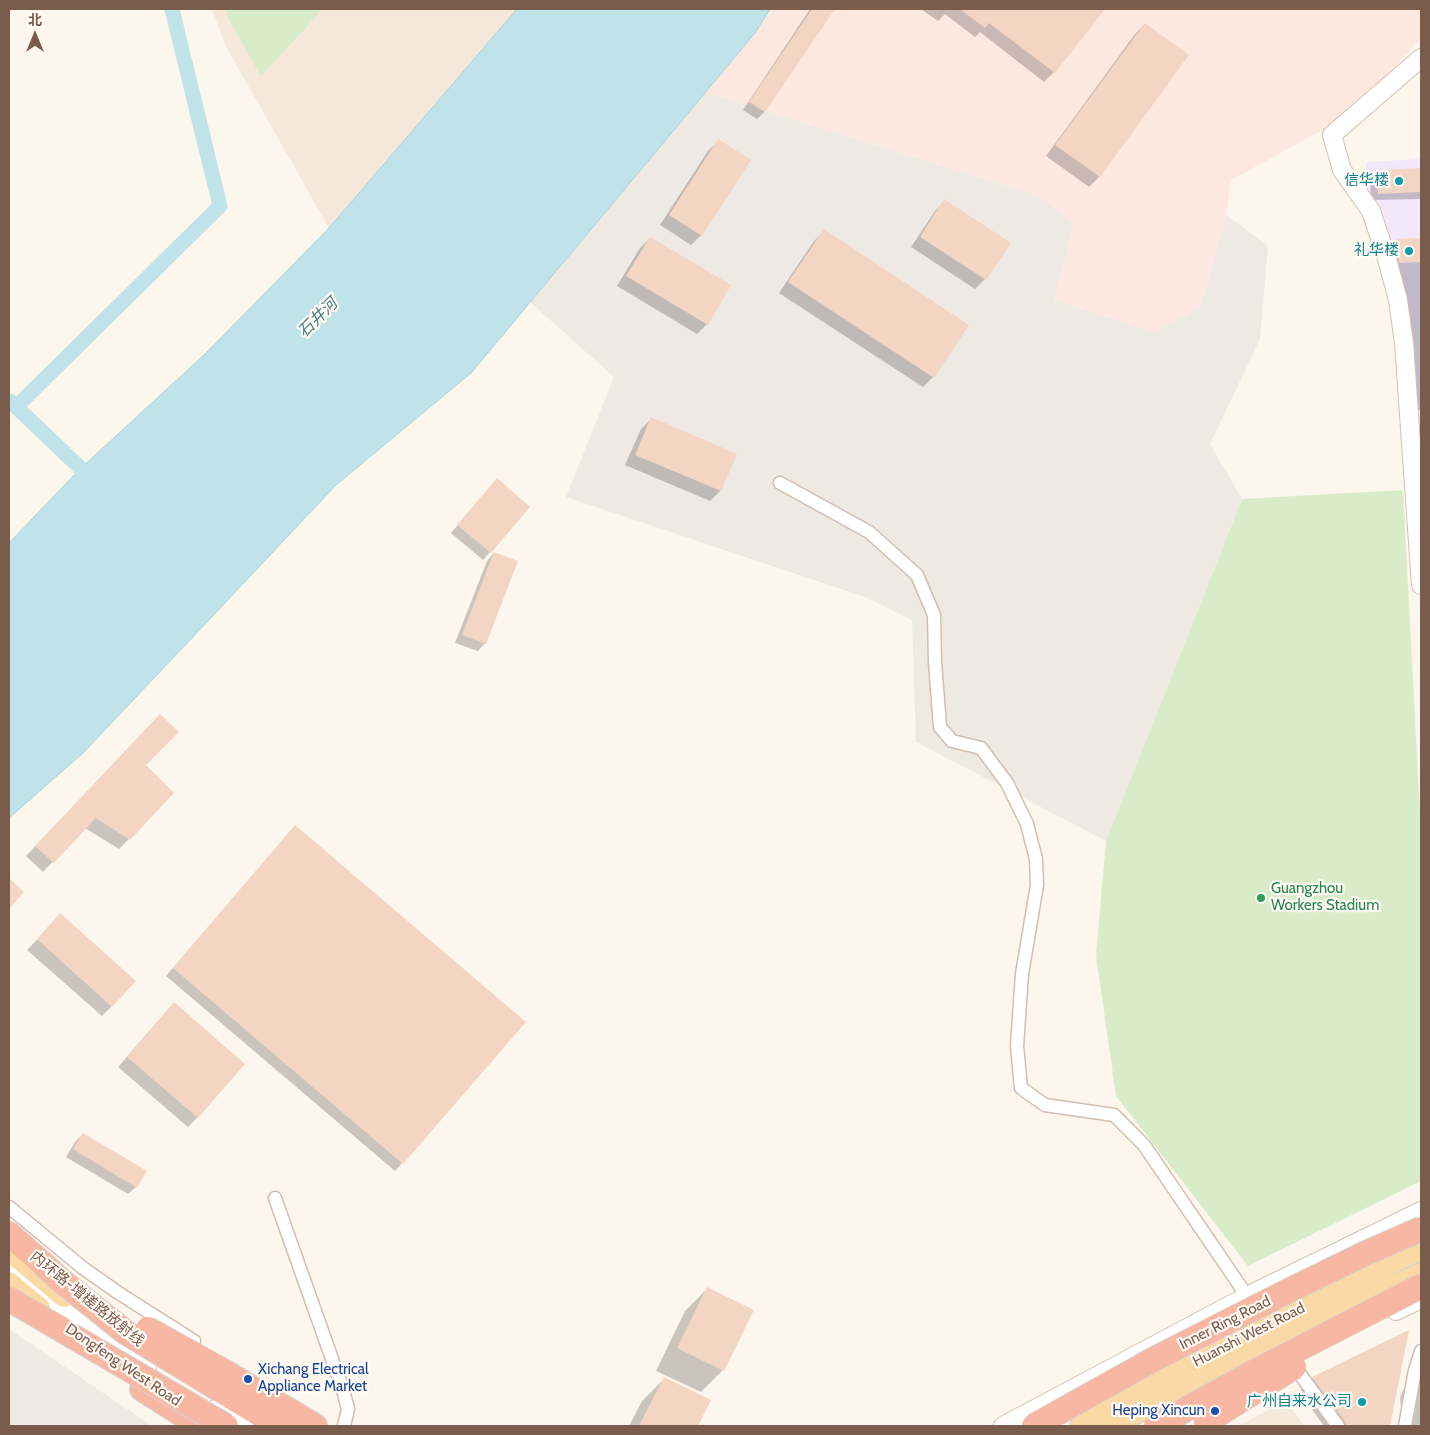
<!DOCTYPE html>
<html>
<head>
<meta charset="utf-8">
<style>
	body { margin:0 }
	#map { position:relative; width:1430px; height:1435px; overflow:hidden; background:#fdf6ec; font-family:Cabin,"Noto Sans SC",sans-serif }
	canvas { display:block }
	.frame { position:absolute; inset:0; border:10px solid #7a5c4d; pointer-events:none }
	.north { position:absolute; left:10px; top:10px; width:50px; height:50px; -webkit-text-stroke:4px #fffaf3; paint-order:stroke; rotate:0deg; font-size:14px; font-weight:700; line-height:20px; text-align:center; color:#7a5c4d }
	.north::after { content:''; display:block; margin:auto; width:18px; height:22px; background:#7a5c4d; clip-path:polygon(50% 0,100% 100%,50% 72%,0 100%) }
</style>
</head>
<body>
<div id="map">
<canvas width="1430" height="1435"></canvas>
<div class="frame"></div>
<div class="north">北</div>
</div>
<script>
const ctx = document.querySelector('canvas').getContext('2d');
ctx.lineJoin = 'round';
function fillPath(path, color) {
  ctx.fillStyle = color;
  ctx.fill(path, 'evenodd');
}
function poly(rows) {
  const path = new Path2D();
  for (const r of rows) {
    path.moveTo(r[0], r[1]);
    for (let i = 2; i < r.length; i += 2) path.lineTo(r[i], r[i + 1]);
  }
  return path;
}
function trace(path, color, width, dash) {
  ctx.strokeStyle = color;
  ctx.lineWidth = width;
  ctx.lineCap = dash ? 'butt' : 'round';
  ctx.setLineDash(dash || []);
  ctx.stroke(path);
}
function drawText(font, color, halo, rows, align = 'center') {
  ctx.font = font + ' Cabin,"Noto Sans SC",sans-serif';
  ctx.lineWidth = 4.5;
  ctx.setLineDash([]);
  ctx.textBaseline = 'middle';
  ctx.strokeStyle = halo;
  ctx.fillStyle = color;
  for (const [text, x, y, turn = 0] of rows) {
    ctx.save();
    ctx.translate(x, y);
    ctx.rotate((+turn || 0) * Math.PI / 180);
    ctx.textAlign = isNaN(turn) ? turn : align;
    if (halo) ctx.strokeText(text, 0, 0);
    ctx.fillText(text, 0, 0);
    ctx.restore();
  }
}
const residential = poly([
	[212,9,517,9,329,228,225,45],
	[1286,1401,1304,1426,1238,1426]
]);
const commercial = poly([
	[770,9,1421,9,1421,38,1350,115,1231,180,1226,215,1200,307,1154,332,1054,300,1074,223,1039,196,705,92,755,33]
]);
const industrial = poly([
	[705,92,1039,196,1074,223,1054,300,1154,332,1200,307,1226,215,1268,246,1260,339,1210,444,1242,499,1106,841,916,742,912,620,865,597,566,497,614,377,530,302],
	[9,1329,152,1426,9,1426]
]);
const education = poly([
	[1421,159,1421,492,1415,398,1404,288,1389,236,1367,194,1366,162]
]);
const green = poly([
	[226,9,323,9,261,76,228,18],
	[1403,490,1421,833,1421,1181,1248,1266,1116,1096,1096,955,1106,841,1242,499]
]);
const water = poly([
	[517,9,770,9,755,33,471,373,336,485,207,622,83,753,9,818,9,543,80,469,205,354,329,228,517,9]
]);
const shadow = poly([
	[810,9,833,9,764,112,757,119,743,110],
	[921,9,1103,9,1054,72,1044,82,980,32,975,37,945,14,938,21],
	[1145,24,1188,55,1099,177,1089,187,1046,156,1135,34],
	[718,141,701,235,691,245,660,225,708,151],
	[1421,169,1421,199,1371,200,1370,179,1377,171],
	[945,201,985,279,975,289,911,247,935,211],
	[824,231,933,377,923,387,779,293,814,241],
	[650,238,707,324,697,334,617,286,640,248],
	[1421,239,1421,410,1404,410,1397,277,1382,256,1397,241],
	[651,419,735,454,720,491,710,501,625,465,641,429],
	[490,487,529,507,483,560,451,533],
	[494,553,485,643,478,651,455,643,487,561],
	[150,726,144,765,129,839,119,849,85,828,43,872,26,856],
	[288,834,524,1022,395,1171,166,976],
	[53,923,112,1006,102,1016,27,950],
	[164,1014,198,1117,188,1127,118,1067],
	[83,1134,136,1187,128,1194,66,1157,75,1142],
	[708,1288,723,1370,701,1392,656,1371,685,1311],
	[1407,1332,1389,1426,1324,1426,1299,1392,1313,1378],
	[1421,1371,1421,1426,1403,1426,1400,1398,1403,1390],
	[664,1379,709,1401,697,1426,629,1426,642,1401]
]);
const canal = poly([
	[10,401,95,482],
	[16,407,220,206,172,9]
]);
const building = poly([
	[812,9,835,9,765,112,749,102],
	[960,9,1105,9,1055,73,989,23,985,28],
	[1145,23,1189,55,1100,177,1055,145],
	[718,139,751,160,702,236,669,215],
	[1421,168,1421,192,1378,194,1377,170],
	[944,199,1011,243,986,280,920,237],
	[824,229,969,325,934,378,788,282],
	[650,237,731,285,708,325,626,276],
	[1421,238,1421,262,1399,263,1397,239],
	[651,417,737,454,721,491,635,455],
	[497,478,530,507,491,553,457,525],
	[494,552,518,561,486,644,462,635],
	[160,714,179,732,146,765,174,793,130,840,96,818,54,863,35,846],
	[295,825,526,1022,403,1164,173,968],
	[9,878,24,892,9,909],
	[60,913,136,981,112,1007,37,939],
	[174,1002,245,1064,198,1118,127,1057],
	[83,1133,147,1171,137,1188,73,1149],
	[707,1287,754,1310,724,1371,677,1348],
	[1409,1330,1390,1426,1347,1426,1345,1421,1312,1377],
	[664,1377,711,1400,698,1426,639,1426]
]);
const street = poly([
	[780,483,869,532,917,575,934,615,935,662,940,727,952,741,981,748,1007,783,1027,824,1036,859,1037,885,1022,974,1017,1046,1021,1088,1045,1105,1114,1115,1144,1145,1251,1302],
	[275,1198,343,1390,348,1409,344,1426],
	[9,1207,83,1268,117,1292,194,1341,187,1356],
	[1291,1362,1338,1426],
	[1405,1426,1415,1370,1421,1351]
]);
const secondary = poly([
	[1421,58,1332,135,1342,170,1371,211,1387,259,1398,300,1404,343,1421,585],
	[9,1269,76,1320,147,1367],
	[1396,1311,1421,1299],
	[216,1409,246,1426],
	[1003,1426,1247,1296,1421,1211]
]);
const primary = poly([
	[9,1251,64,1297],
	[9,1282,40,1308],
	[1080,1426,1183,1369,1268,1325,1421,1249],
	[1114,1426,1234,1361,1313,1322,1421,1273]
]);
const highway = poly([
	[9,1234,44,1265],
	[225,1372,315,1426],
	[142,1389,200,1426],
	[220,1390,279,1426]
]);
const highwayBridge = poly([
	[44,1265,64,1283,125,1332,220,1390],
	[9,1299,226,1426],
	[148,1329,225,1372],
	[1206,1422,1294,1367],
	[1034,1426,1156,1358,1290,1290,1366,1253,1421,1229],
	[1156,1426,1250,1374,1421,1286]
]);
const markers = [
	[1399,181,5,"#0f9aa8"],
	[1409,251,5,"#0f9aa8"],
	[1261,898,5,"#2e9e5b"],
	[248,1379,5,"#1a4fb4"],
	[1362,1402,5,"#0f9aa8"],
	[1215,1411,5,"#1a4fb4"]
];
const cultureNames = [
	["信华楼",1389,181],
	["礼华楼",1399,251],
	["广州自来水公司",1352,1402]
];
const leisureNames = [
	["Guangzhou",1271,889],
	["Workers Stadium",1271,906]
];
const streetNames = [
	["内环路-增槎路放射线",87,1299,39],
	["Inner Ring Road",1225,1323,-27],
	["Huanshi West Road",1249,1335,-27],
	["Dongfeng West Road",123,1365,34]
];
const transitNames = [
	["Xichang Electrical",258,1370],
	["Appliance Market",258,1387],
	["Heping Xincun",1205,1411,"right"]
];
const waterNames = [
	["石井河",318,318,-45]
];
fillPath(residential, '#f5e8da');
fillPath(commercial, '#fde8e0');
fillPath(industrial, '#efe9e4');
fillPath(education, '#f3e8fa');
fillPath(green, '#d8ecc9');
fillPath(water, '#bfe3e8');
trace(water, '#a5d3da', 1);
fillPath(shadow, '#0003');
trace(canal, '#bfe3e8', 15);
fillPath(building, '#f3d5c3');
trace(street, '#d1beb0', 15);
trace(secondary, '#d6c0b0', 20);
trace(primary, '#dad1cd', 22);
trace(highway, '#dad1cd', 26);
trace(street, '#fff', 12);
trace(secondary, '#fff', 18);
trace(primary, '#fbd9a5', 20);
trace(highway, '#f7b7a3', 24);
trace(highwayBridge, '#dad1cd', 26, []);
trace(highwayBridge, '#f7b7a3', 24);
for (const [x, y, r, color] of markers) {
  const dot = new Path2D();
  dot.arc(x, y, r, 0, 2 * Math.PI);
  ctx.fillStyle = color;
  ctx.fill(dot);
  trace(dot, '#fffaf3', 2);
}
drawText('15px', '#0d838f', '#fffaf3', cultureNames, 'right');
drawText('15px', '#27864d', '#fffaf3', leisureNames, 'left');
drawText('15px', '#7a5c4d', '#fffaf3', streetNames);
drawText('15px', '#164399', '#fffaf3', transitNames, 'left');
drawText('italic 16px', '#437c86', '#fffaf3', waterNames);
</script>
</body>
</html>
